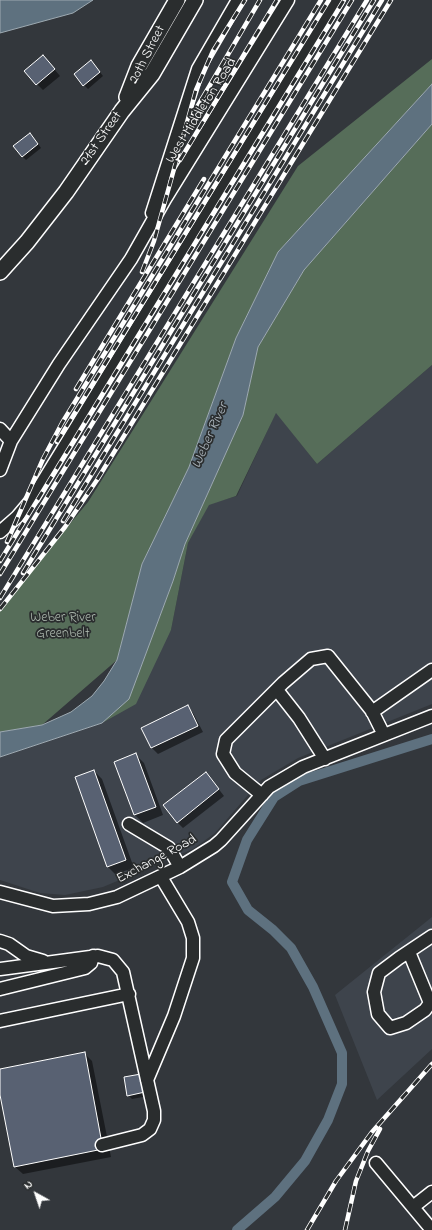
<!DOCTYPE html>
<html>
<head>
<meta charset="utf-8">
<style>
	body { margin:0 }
	#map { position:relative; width:432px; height:1230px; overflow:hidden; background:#33373c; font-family:"Indie Flower",sans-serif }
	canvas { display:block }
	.north { position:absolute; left:16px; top:1174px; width:40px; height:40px; -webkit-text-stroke:3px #2a2d2e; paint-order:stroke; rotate:320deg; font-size:11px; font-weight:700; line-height:16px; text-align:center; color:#fff }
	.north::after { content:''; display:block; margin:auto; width:14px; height:18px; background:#fff; clip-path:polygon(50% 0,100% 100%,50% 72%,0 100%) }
</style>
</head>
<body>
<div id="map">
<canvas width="432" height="1230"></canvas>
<div class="north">N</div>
</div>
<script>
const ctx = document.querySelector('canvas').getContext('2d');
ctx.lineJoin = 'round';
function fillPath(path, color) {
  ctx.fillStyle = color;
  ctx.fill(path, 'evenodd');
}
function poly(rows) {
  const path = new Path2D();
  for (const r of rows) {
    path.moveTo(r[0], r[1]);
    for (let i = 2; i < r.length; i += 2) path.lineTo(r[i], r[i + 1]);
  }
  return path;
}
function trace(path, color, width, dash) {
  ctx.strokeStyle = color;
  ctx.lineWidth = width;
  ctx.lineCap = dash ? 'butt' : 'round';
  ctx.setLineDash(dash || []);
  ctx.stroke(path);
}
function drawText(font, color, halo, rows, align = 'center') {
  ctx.font = font + ' "Indie Flower",sans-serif';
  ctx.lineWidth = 3.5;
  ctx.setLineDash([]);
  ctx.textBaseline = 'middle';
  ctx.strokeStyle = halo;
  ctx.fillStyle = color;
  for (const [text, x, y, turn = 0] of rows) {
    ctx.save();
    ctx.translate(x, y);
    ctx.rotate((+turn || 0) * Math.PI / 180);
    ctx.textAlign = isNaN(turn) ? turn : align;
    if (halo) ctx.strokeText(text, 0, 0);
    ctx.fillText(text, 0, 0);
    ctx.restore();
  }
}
const built = poly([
	[432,365,432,704,298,758,261,780,215,833,193,849,103,887,65,895,40,893,0,880,0,757,102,723,171,630,188,543,209,504,237,496,276,412,317,464],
	[432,917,432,1049,377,1100,335,995]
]);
const green = poly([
	[432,59,432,84,278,252,236,338,189,467,142,564,117,660,42,725,0,732,0,608,88,502,298,166],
	[432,124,432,365,317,464,276,413,236,496,209,505,188,543,171,630,136,704,102,723,129,698,173,581,185,544,243,415,258,347,304,270]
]);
const water = poly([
	[0,0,93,0,73,13,0,33,0,0],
	[432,84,432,124,304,270,258,347,243,415,185,544,173,581,129,699,102,723,0,757,0,732,42,725,71,712,92,696,104,681,117,660,142,564,189,467,236,338,278,252,432,84]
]);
const shadow = poly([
	[49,63,60,76,43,90,37,84],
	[95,66,103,76,88,89,84,85],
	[34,138,41,148,26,160,22,156],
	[187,707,193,713,203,732,158,754,152,748,143,729],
	[136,755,144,763,163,815,143,823,135,815],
	[94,771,102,779,134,868,115,874,107,866],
	[211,779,224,796,183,828,177,822],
	[84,1053,92,1061,111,1157,23,1174,14,1166,0,1090,0,1070],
	[141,1075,148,1096,132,1099,128,1095]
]);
const canal = poly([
	[237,1230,275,1197,305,1161,328,1120,342,1084,342,1053,313,987,291,948,273,930,248,910,232,882,247,840,274,797,299,781,432,739]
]);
const building = poly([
	[43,55,55,69,36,85,24,71,43,55],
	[91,60,100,72,83,86,74,74,91,60],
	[30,133,38,144,22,157,13,146,30,133],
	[188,705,198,726,151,748,141,728,188,705],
	[136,753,156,807,134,815,114,762,136,753],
	[94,770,126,860,107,867,75,777,94,770],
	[206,772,219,789,177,823,163,805,206,772],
	[85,1052,103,1149,14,1167,0,1095,0,1069,85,1052],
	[141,1074,145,1092,127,1096,124,1077,141,1074]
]);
const minor = poly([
	[152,213,198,69,238,0],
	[0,429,11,441],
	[0,470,11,441,59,364,131,259,165,199,288,0],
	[0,532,17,517,33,498,338,0],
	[277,690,299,718,325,759],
	[372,712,432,670],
	[262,795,235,773,223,754,226,740,283,683,311,659,328,656,372,711,384,735],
	[129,824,169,848,180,867],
	[0,892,53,906,89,904,117,897,180,867,214,846,221,840,269,787,303,767,432,716],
	[0,941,9,944,26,956,43,961],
	[409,952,430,1003,425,1010,406,1023,390,1028,378,1014,374,992,379,973,399,958,432,936],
	[0,969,98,956,113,960,123,972,154,1111,154,1120,150,1129,142,1135,102,1145],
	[0,989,85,968,91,963,93,956],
	[0,1021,129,994],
	[147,1080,174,1016,193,958,193,938,188,922,161,877],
	[376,1163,432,1230],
	[413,1207,432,1192]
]);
const major = poly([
	[127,97,139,66,177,0],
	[0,272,27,242,66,192,122,111,152,74,195,0]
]);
const rail = poly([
	[193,114,260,0],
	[180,160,277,0],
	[142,272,154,241,196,90,213,51,245,0],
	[76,389,204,179],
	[57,442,329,0],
	[63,521,382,0],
	[7,542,43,459,62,423,321,0],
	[0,561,344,0],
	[23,573,374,0],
	[0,574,352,0],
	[0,598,367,0],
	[0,609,65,527,97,480,391,0],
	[307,1230,336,1181,372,1132,432,1064],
	[345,1230,356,1181,368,1151,380,1129]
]);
const streetNames = [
	["20th Street",148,55,-63],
	["West Middleton Road",202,111,-58],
	["21st Street",102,139,-55],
	["Exchange Road",157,860,-28]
];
const parkNames = [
	["Weber River",63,619],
	["Greenbelt",63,635]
];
const waterNames = [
	["Weber River",211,436,-66]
];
fillPath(built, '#3e444c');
fillPath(green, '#566d59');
fillPath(water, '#5e717f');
trace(water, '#9eaab2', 1);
fillPath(shadow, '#0007');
trace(canal, '#5e717f', 10);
fillPath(building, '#586172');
trace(building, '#fff', 1);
trace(minor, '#fff', 15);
trace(major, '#fff', 18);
trace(minor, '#2a2d2e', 12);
trace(major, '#2a2d2e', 15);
trace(rail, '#fff', 4.5);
trace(rail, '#2a2d2e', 3, [9]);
drawText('14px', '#fff', '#2a2d2e', streetNames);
drawText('14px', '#aab6ac', '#2a2d2e', parkNames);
drawText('italic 15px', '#aeb8bf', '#2a2d2e', waterNames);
</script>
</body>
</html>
